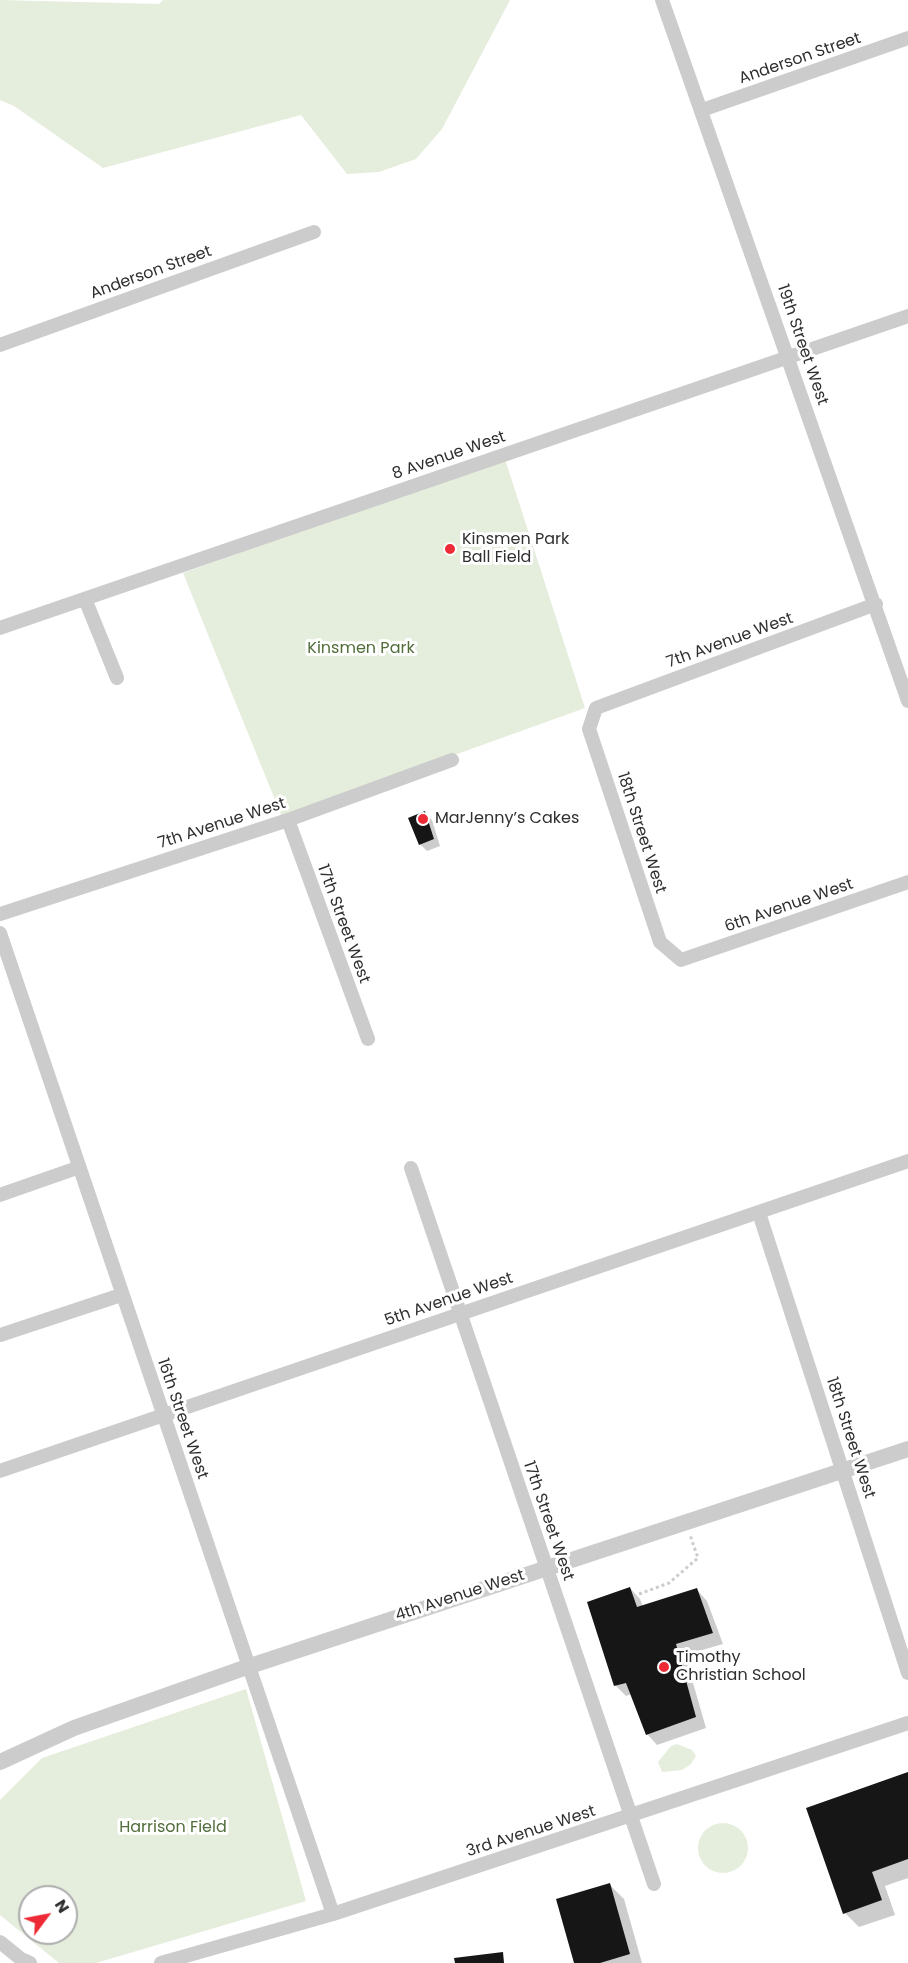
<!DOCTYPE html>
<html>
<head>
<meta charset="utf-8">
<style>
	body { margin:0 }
	#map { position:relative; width:908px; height:1963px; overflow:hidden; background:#fff; font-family:Poppins,sans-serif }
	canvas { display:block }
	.north { position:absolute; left:18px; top:1885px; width:60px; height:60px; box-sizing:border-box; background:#fff; border:2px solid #acacac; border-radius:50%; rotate:58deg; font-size:16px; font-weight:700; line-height:24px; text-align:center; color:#2f2f2f }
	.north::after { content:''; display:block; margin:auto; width:21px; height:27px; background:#ed2a35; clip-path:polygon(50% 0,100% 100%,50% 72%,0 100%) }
</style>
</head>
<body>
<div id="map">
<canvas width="908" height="1963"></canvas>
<div class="north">N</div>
</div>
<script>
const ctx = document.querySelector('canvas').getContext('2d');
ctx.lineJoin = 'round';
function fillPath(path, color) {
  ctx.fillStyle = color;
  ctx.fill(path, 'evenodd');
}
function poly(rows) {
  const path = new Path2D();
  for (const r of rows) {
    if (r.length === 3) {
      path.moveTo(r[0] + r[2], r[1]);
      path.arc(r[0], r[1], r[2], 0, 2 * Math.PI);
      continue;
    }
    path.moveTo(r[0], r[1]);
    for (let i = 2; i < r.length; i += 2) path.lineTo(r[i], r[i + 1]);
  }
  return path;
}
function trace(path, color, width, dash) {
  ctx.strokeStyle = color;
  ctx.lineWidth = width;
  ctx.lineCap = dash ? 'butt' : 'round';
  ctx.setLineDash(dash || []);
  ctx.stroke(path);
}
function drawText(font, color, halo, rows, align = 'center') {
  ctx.font = font + ' Poppins,sans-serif';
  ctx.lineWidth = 6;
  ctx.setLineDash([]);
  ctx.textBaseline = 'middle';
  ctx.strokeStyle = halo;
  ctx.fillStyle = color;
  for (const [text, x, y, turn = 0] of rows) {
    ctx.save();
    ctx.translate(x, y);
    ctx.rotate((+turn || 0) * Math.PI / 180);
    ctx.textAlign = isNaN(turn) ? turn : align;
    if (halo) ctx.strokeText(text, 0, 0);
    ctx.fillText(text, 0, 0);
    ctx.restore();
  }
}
const green = poly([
	[0,0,159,4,163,0,510,0,442,129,416,159,379,172,347,174,301,115,103,168,14,106,0,100],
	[505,459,585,708,282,817,183,573],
	[246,1689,306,1901,96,1963,59,1963,0,1915,0,1800,42,1758],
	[30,1897,66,1897,66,1933,30,1933],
	[677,1744,692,1750,696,1756,691,1764,682,1770,662,1772,658,1762,671,1746],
	[723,1848,25]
]);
const shadow = poly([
	[425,813,432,820,440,846,427,851,420,844],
	[630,1588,640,1599,643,1607,697,1590,707,1601,723,1644,685,1655,706,1728,657,1745,647,1734,632,1694,626,1696,616,1686],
	[908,1773,908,1878,885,1886,895,1915,859,1927,845,1913],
	[610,1885,624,1899,642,1963,576,1963]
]);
const building = poly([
	[425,811,434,839,419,845,408,818],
	[630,1587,637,1607,697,1588,713,1633,676,1644,696,1717,646,1735,626,1683,614,1686,587,1602],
	[908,1772,908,1859,872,1872,882,1900,843,1914,806,1808],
	[610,1883,630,1954,600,1963,574,1963,556,1899],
	[503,1952,504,1963,455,1963,454,1958]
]);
const path = poly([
	[639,1594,669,1583,698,1558,690,1535]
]);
const minor = poly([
	[662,0,908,701],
	[702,110,908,38],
	[0,345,314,232],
	[85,599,117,678],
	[876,604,596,708,589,729,660,942,681,960,908,882],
	[0,628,908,316],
	[288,820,368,1039],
	[0,914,288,820,452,760],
	[0,933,333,1914],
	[411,1168,654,1884],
	[0,1195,77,1168],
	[759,1213,908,1673],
	[0,1335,121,1295],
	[0,1471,908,1161],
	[0,1942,21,1959,30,1963],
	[161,1963,333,1914,908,1723]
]);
const tertiary = poly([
	[0,1762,74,1728,247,1667,908,1449]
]);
const markers = [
	[450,549,6,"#ed2a35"],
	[423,819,6,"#ed2a35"],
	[664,1667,6,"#ed2a35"]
];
const streetNames = [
	["Anderson Street",800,59,-19],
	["Anderson Street",151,273,-20],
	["19th Street West",802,345,71],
	["8 Avenue West",449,456,-19],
	["7th Avenue West",730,641,-20],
	["7th Avenue West",222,824,-18],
	["18th Street West",641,833,72],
	["6th Avenue West",789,906,-19],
	["17th Street West",343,924,70],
	["5th Avenue West",449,1300,-19],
	["16th Street West",182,1419,71],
	["18th Street West",850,1438,72],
	["17th Street West",548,1521,71],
	["4th Avenue West",460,1596,-18],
	["3rd Avenue West",531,1832,-18]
];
const poiNames = [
	["Kinsmen Park",462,540],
	["Ball Field",462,558],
	["MarJenny’s Cakes",435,819],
	["Timothy",676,1658],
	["Christian School",676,1676]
];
const parkNames = [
	["Kinsmen Park",361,649],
	["Harrison Field",173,1828]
];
fillPath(green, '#e5eddc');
fillPath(shadow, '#0003');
fillPath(building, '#161616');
trace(path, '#ccc', 3, [3, 3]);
trace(minor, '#ccc', 14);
trace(tertiary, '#ccc', 16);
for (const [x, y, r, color] of markers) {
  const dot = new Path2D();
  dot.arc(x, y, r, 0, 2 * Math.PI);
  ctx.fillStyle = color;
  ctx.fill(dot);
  trace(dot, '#fff', 2);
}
drawText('16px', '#2f2f2f', '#fff', streetNames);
drawText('16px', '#2f2f2f', '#fff', poiNames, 'left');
drawText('16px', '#516d3a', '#fff', parkNames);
</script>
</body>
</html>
